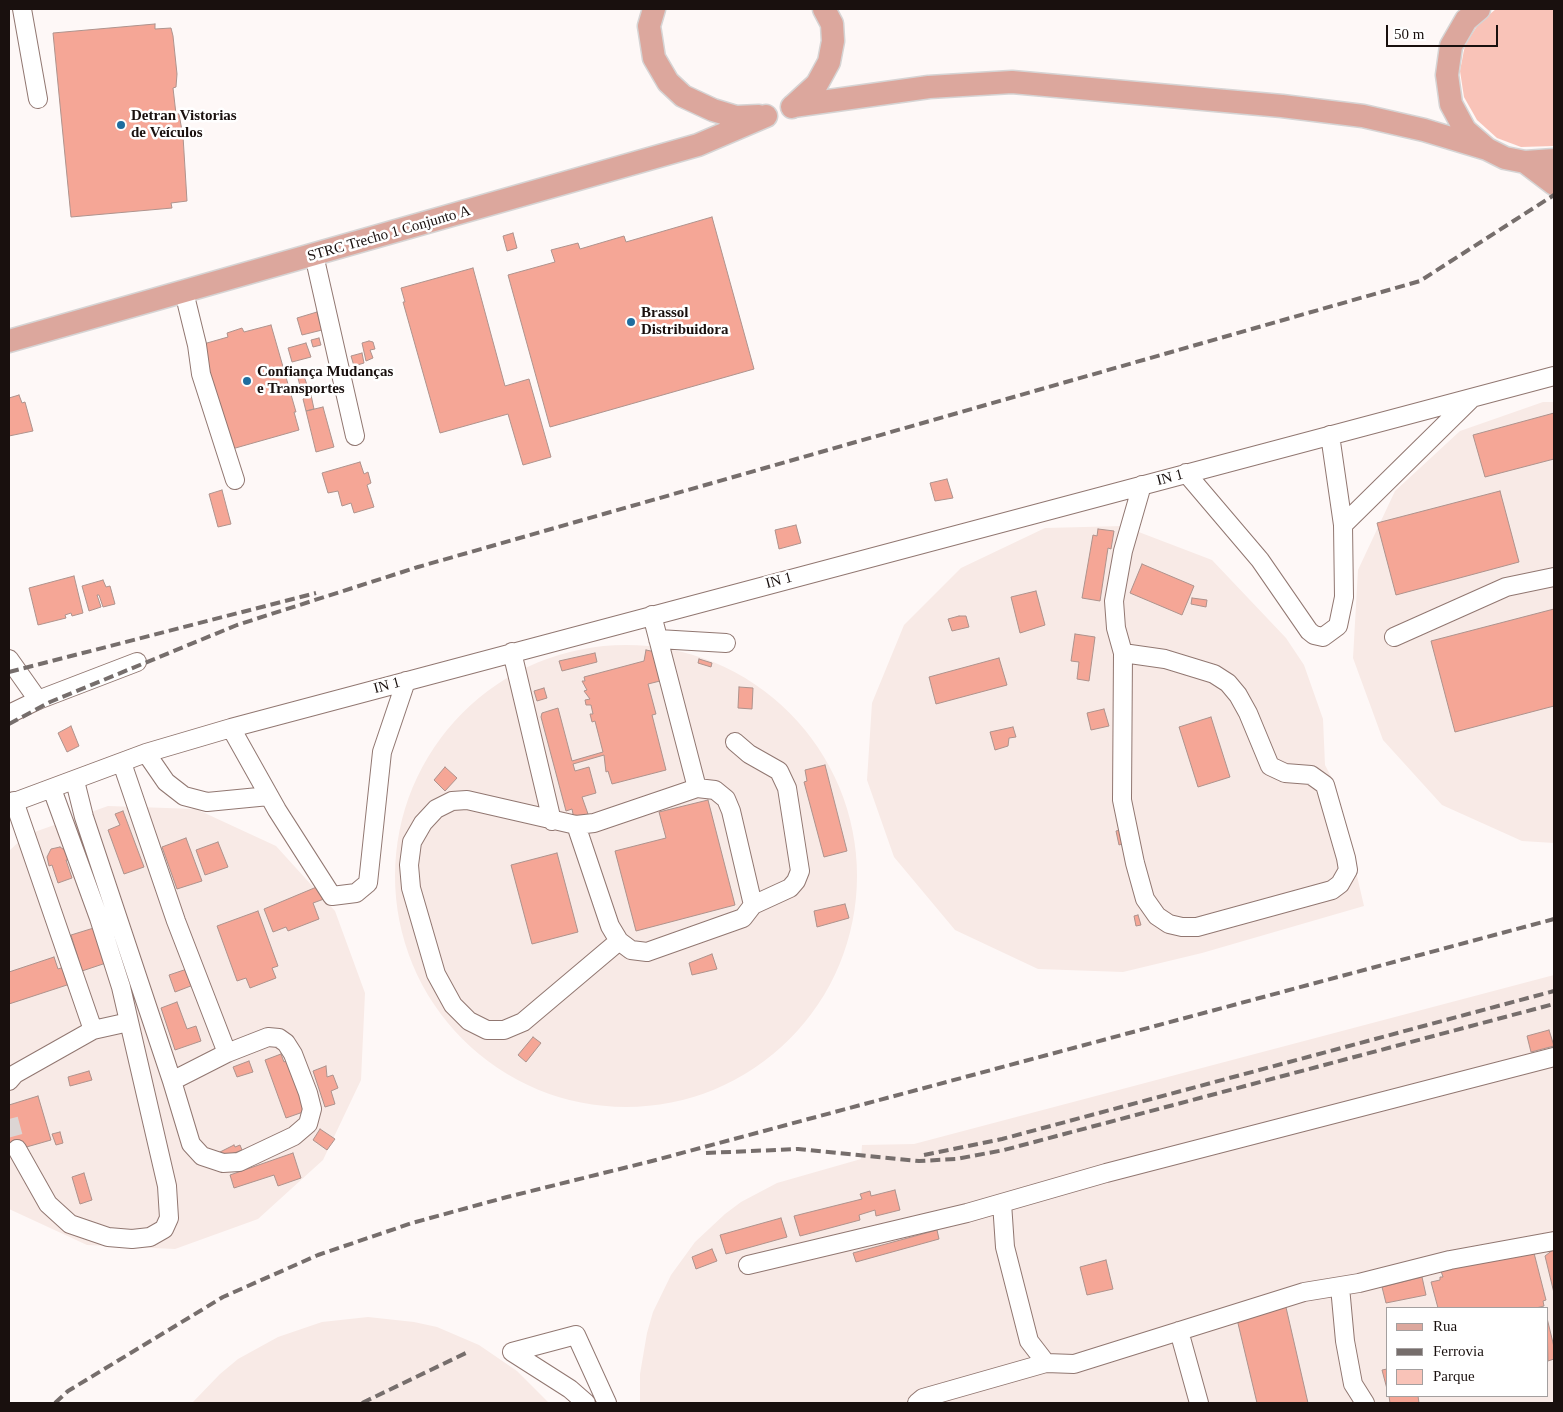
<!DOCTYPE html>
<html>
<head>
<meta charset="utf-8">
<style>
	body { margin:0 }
	#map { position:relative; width:1563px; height:1412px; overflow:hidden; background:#fef8f7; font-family:Georgia,serif }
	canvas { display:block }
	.frame { position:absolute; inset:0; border:10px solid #19100e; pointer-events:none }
	.legend { position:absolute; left:1386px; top:1307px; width:162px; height:90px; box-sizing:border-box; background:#fff; border:1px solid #a39f9f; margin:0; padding:6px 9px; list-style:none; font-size:15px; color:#19100e }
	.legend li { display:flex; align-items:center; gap:10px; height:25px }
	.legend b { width:25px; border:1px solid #a39f9f }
	.scale { position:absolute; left:1386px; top:25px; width:112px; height:22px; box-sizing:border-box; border:2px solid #19100e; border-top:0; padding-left:6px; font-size:15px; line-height:18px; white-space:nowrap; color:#19100e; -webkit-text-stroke:4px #fff; paint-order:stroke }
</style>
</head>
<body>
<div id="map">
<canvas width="1563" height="1412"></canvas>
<div class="frame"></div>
<ul class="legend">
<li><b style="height:6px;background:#dca79d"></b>Rua</li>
<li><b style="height:6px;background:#766e6c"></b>Ferrovia</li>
<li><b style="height:14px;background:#f9c3b8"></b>Parque</li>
</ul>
<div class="scale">50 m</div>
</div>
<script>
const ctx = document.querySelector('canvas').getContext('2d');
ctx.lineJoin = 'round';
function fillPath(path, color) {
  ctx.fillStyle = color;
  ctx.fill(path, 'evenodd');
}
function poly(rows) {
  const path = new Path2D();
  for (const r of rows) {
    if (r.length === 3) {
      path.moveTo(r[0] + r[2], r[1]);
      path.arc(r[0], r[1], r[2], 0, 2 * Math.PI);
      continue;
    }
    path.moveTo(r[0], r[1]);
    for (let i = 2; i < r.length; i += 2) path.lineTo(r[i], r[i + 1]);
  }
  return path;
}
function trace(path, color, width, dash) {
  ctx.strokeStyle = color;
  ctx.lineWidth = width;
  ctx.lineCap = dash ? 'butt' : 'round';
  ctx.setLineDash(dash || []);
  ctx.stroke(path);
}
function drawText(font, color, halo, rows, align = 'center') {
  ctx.font = font + ' Georgia,serif';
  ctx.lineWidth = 5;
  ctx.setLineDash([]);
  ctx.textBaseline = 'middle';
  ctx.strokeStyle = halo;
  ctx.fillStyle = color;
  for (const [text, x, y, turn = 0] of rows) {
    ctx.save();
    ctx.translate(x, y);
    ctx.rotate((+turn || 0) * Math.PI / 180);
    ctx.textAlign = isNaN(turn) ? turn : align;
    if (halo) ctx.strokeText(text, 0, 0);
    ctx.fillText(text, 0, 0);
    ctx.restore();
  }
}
const built = poly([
	[1543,402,1554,402,1554,843,1522,841,1442,805,1383,740,1353,658,1358,570,1395,491,1460,431],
	[1123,526,1212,560,1286,638,1304,665,1323,719,1325,765,1336,786,1364,906,1202,953,1123,972,1038,969,955,930,894,857,867,780,872,703,904,625,961,568,1045,528],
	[626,876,231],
	[108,806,196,809,276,846,335,911,365,993,361,1080,323,1160,258,1219,175,1249,87,1245,9,1209,9,851,26,835],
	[1554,975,1554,1403,640,1403,640,1374,647,1333,653,1312,671,1275,695,1242,725,1214,741,1202,777,1183,861,1159,862,1145,914,1144],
	[1387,1308,1547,1308,1547,1396,1387,1396],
	[368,1317,414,1322,437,1327,479,1345,517,1371,549,1403,192,1403,220,1374,238,1359,278,1337,322,1322]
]);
const green = poly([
	[1496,9,1554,9,1554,146,1521,147,1497,138,1477,120,1464,97,1460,71,1465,45,1479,23]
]);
const building = poly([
	[155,24,155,29,171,28,173,36,177,74,176,87,173,88,176,114,179,114,183,136,187,201,171,203,172,208,71,217,53,33,155,24],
	[712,217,754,369,550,427,508,275,555,262,551,250,578,243,580,249,624,236,626,242,712,217],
	[513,233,517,248,507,251,503,236,513,233],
	[473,268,505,386,529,379,551,457,523,465,508,414,440,433,403,302,405,302,401,288,473,268],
	[317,312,322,330,302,335,297,318,317,312],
	[271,325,296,412,294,412,299,430,232,449,200,345,228,337,227,333,242,328,244,332,271,325],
	[319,338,321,345,313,347,311,340,319,338],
	[369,341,373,342,375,349,370,350,373,358,366,361,362,343,369,341],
	[306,343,311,357,292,362,288,348,306,343],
	[362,353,364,363,354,366,351,356,362,353],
	[303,373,308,388,301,390,297,374,303,373],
	[19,395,22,403,25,402,33,431,9,436,9,398,19,395],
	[311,395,314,409,306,411,303,399,311,395],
	[323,407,334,447,316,452,306,411,323,407],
	[1554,413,1554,459,1485,477,1473,435,1554,413],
	[360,462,364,474,368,472,371,483,367,485,374,507,354,513,351,503,342,506,338,491,328,493,322,473,360,462],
	[947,479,953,498,935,501,930,483,947,479],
	[222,490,231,524,218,527,209,494,222,490],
	[1500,491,1519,562,1396,595,1377,523,1500,491],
	[796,525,801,543,779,549,775,530,796,525],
	[1098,529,1114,531,1111,549,1108,548,1100,601,1082,598,1093,535,1097,536,1098,529],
	[1142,564,1194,586,1182,615,1130,593,1142,564],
	[74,576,83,613,72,616,71,613,65,615,66,618,38,625,29,588,74,576],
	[103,580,106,587,110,586,115,604,103,607,99,595,97,595,101,607,89,611,82,586,103,580],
	[1036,591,1045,625,1020,633,1011,597,1036,591],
	[1192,598,1207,600,1206,607,1191,604,1192,598],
	[1554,609,1554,706,1455,732,1431,641,1554,609],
	[959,616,966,616,969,627,952,631,948,619,959,616],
	[1075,634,1095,637,1089,681,1077,679,1079,662,1071,661,1075,634],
	[646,650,670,655,676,677,648,684,656,714,652,715,666,770,612,784,608,771,606,772,604,755,573,764,575,771,589,767,596,793,582,797,588,814,574,819,572,809,566,811,541,717,542,713,558,708,572,761,603,752,595,721,592,722,590,714,593,714,591,705,586,705,585,700,590,699,584,691,587,690,582,681,585,681,584,677,644,661,646,650],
	[595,653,597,662,562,671,559,661,595,653],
	[999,658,1007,685,936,704,929,677,999,658],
	[699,659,712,663,711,667,698,663,699,659],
	[739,687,753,688,752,709,738,708,739,687],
	[544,688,547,698,537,701,534,691,544,688],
	[1104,709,1109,726,1091,730,1087,713,1104,709],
	[1211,717,1230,777,1198,787,1179,727,1211,717],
	[71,726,79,746,67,752,58,733,71,726],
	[1013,727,1016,737,1009,738,1008,746,995,750,990,732,1013,727],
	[825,765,847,851,824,857,804,782,807,781,805,770,825,765],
	[445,767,457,778,445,791,434,780,445,767],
	[708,800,735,905,636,931,615,851,666,838,659,812,708,800],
	[123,811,144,867,124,874,108,830,120,825,115,814,123,811],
	[1120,830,1124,843,1119,845,1116,831,1120,830],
	[186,838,202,881,177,889,162,847,186,838],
	[218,842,228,867,205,875,196,850,218,842],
	[60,847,66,851,69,860,66,860,72,878,58,883,52,865,49,866,47,857,51,849,60,847],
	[557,853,578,932,532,944,511,865,557,853],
	[319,886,324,899,313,903,319,919,288,931,286,927,273,932,264,909,319,886],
	[845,904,849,918,817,927,814,911,845,904],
	[258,911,278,966,272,968,276,978,250,988,246,978,237,981,217,926,258,911],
	[1138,915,1141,925,1136,926,1134,916,1138,915],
	[97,927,109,962,82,971,71,935,97,927],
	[712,954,717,969,692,975,689,963,712,954],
	[54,957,58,969,64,967,70,984,9,1004,9,972,54,957],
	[190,968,196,984,175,992,169,975,190,968],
	[177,1002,187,1029,196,1026,201,1041,175,1050,161,1008,177,1002],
	[1549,1030,1554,1046,1531,1052,1527,1036,1549,1030],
	[533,1037,541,1043,526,1062,518,1055,533,1037],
	[281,1054,284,1062,287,1060,306,1111,286,1118,265,1060,281,1054],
	[249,1061,253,1072,237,1077,233,1067,249,1061],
	[326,1066,327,1077,333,1075,338,1088,331,1091,335,1104,325,1107,313,1071,326,1066],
	[89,1071,92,1080,70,1086,68,1077,89,1071],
	[38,1096,51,1140,9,1152,9,1105,38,1096],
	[320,1129,335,1139,327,1150,313,1140,320,1129],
	[60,1132,63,1143,56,1145,52,1134,60,1132],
	[234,1145,235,1147,240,1145,242,1150,218,1159,216,1154,234,1145],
	[293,1153,301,1178,278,1186,274,1175,234,1188,230,1175,293,1153],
	[84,1173,92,1200,80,1204,72,1177,84,1173],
	[895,1190,900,1210,876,1216,875,1210,859,1215,860,1220,800,1236,794,1216,862,1199,860,1194,870,1191,871,1196,895,1190],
	[781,1218,787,1237,726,1254,720,1235,781,1218],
	[937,1230,939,1239,856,1262,853,1253,937,1230],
	[712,1249,717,1261,696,1269,692,1257,712,1249],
	[1529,1249,1534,1253,1546,1300,1543,1301,1544,1306,1536,1308,1438,1308,1431,1282,1440,1280,1440,1277,1443,1277,1441,1271,1529,1249],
	[1554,1249,1554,1293,1545,1256,1554,1249],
	[1106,1260,1113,1289,1087,1295,1080,1267,1106,1260],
	[1422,1277,1426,1295,1386,1303,1382,1287,1422,1277],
	[1285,1303,1308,1403,1257,1403,1236,1315,1285,1303],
	[1547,1318,1554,1347,1554,1359,1548,1361,1547,1318],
	[1387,1369,1387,1389,1382,1370,1387,1369],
	[1389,1396,1418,1396,1419,1403,1390,1403,1389,1396]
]);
const minorTunnel = poly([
	[9,1119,17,1149]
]);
const minor = poly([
	[22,9,38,99],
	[314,255,355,436],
	[184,292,197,345,201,374,235,480],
	[1186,473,1260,560,1309,631,1314,635,1323,637,1338,626,1344,597,1343,525,1330,435],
	[1343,525,1471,399],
	[652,615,697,788],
	[1394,637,1506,587,1554,577],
	[658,639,726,643],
	[512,652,552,821],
	[1123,653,1165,659,1214,674,1228,683,1238,695,1248,713,1270,766,1285,773,1311,775,1325,785,1346,858,1348,870,1340,884,1332,890,1197,927,1182,927,1169,924,1157,916,1145,899,1135,863,1122,800,1123,653,1116,628,1114,601,1123,551,1142,485],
	[9,659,38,700],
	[9,714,38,700,137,662],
	[231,728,277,810,332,896,356,893,368,883,382,752,406,681],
	[735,742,749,754,779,771,787,788,800,871,796,881,790,888,753,905],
	[146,753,166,782,184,796,207,802,269,796],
	[122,763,176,921,227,1053],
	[75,781,84,817,172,1081,191,1144,202,1156,223,1163,239,1162,294,1136,308,1124,312,1109,308,1093,293,1054,286,1043,279,1038,268,1037,227,1053,172,1081],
	[14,801,93,1030],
	[9,804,146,753,231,728,1554,376],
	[576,825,610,926,619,941,631,950,647,952,743,918,753,905,731,811,726,799,715,790,697,788,594,823,576,825,467,800,452,801,436,809,423,823,412,842,409,865,411,888,436,974,453,1005,469,1021,487,1030,504,1030,523,1022,619,941],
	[9,1081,15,1074,93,1030,129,1022],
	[17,1149,48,1204,70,1224,108,1237,132,1239,150,1237,164,1229,169,1218,167,1186,121,987,99,918,52,789],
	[1002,1203,1005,1247,1029,1341,1046,1363,1074,1364,1304,1292,1359,1283,1450,1260,1554,1241],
	[748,1265,967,1213,1106,1173,1554,1057],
	[1340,1287,1345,1341,1353,1384,1365,1403],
	[1179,1331,1199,1403],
	[512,1352,576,1335,607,1403],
	[512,1352,570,1389,586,1403],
	[917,1403,923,1398,1046,1363]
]);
const major = poly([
	[654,9,649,26,654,58,668,82,683,96,713,110,736,117,759,116],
	[1479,9,1466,20,1451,46,1447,75,1451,104,1465,130,1487,149,1505,158,1525,162,1554,160],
	[793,106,929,87,1012,82,1282,106,1363,116,1424,130,1487,149],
	[792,107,817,84,829,62,833,41,832,24,824,9],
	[1525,162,1554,184],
	[9,341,698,145,766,116]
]);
const rail = poly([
	[9,672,316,593],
	[9,724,50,702,237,625,418,567,1420,281,1554,195],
	[706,1153,798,1149,919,1161,956,1159,1004,1150,1554,1004],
	[924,1155,1002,1139,1554,991],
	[55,1403,68,1391,223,1297,318,1255,412,1223,507,1197,652,1161,1554,919],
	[362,1403,470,1351]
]);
const markers = [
	[121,125,5,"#1e6d9f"],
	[631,322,5,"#1e6d9f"],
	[247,381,5,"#1e6d9f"]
];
const poiNames = [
	["Detran Vistorias",131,116],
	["de Veículos",131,133],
	["Brassol",641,313],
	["Distribuidora",641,330],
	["Confiança Mudanças",257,372],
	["e Transportes",257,389]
];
const streetNames = [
	["STRC Trecho 1 Conjunto A",389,234,-16],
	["IN 1",1170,478,-15],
	["IN 1",779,581,-15],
	["IN 1",387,686,-15]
];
fillPath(built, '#f8eae6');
fillPath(green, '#f9c3b8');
fillPath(building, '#f5a696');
trace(building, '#ae938d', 1);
trace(minorTunnel, '#dcd5d4', 18, [18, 9]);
trace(minor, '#917771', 20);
trace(major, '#d6d4d4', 25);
trace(minor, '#fff', 18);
trace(major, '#dca79d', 22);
trace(rail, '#766e6c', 4, [10, 5]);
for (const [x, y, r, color] of markers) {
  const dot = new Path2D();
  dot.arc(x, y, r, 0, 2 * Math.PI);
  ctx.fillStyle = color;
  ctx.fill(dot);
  trace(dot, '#fff', 2);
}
drawText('bold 15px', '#19100e', '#fff', poiNames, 'left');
drawText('15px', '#19100e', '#fff', streetNames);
</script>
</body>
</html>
